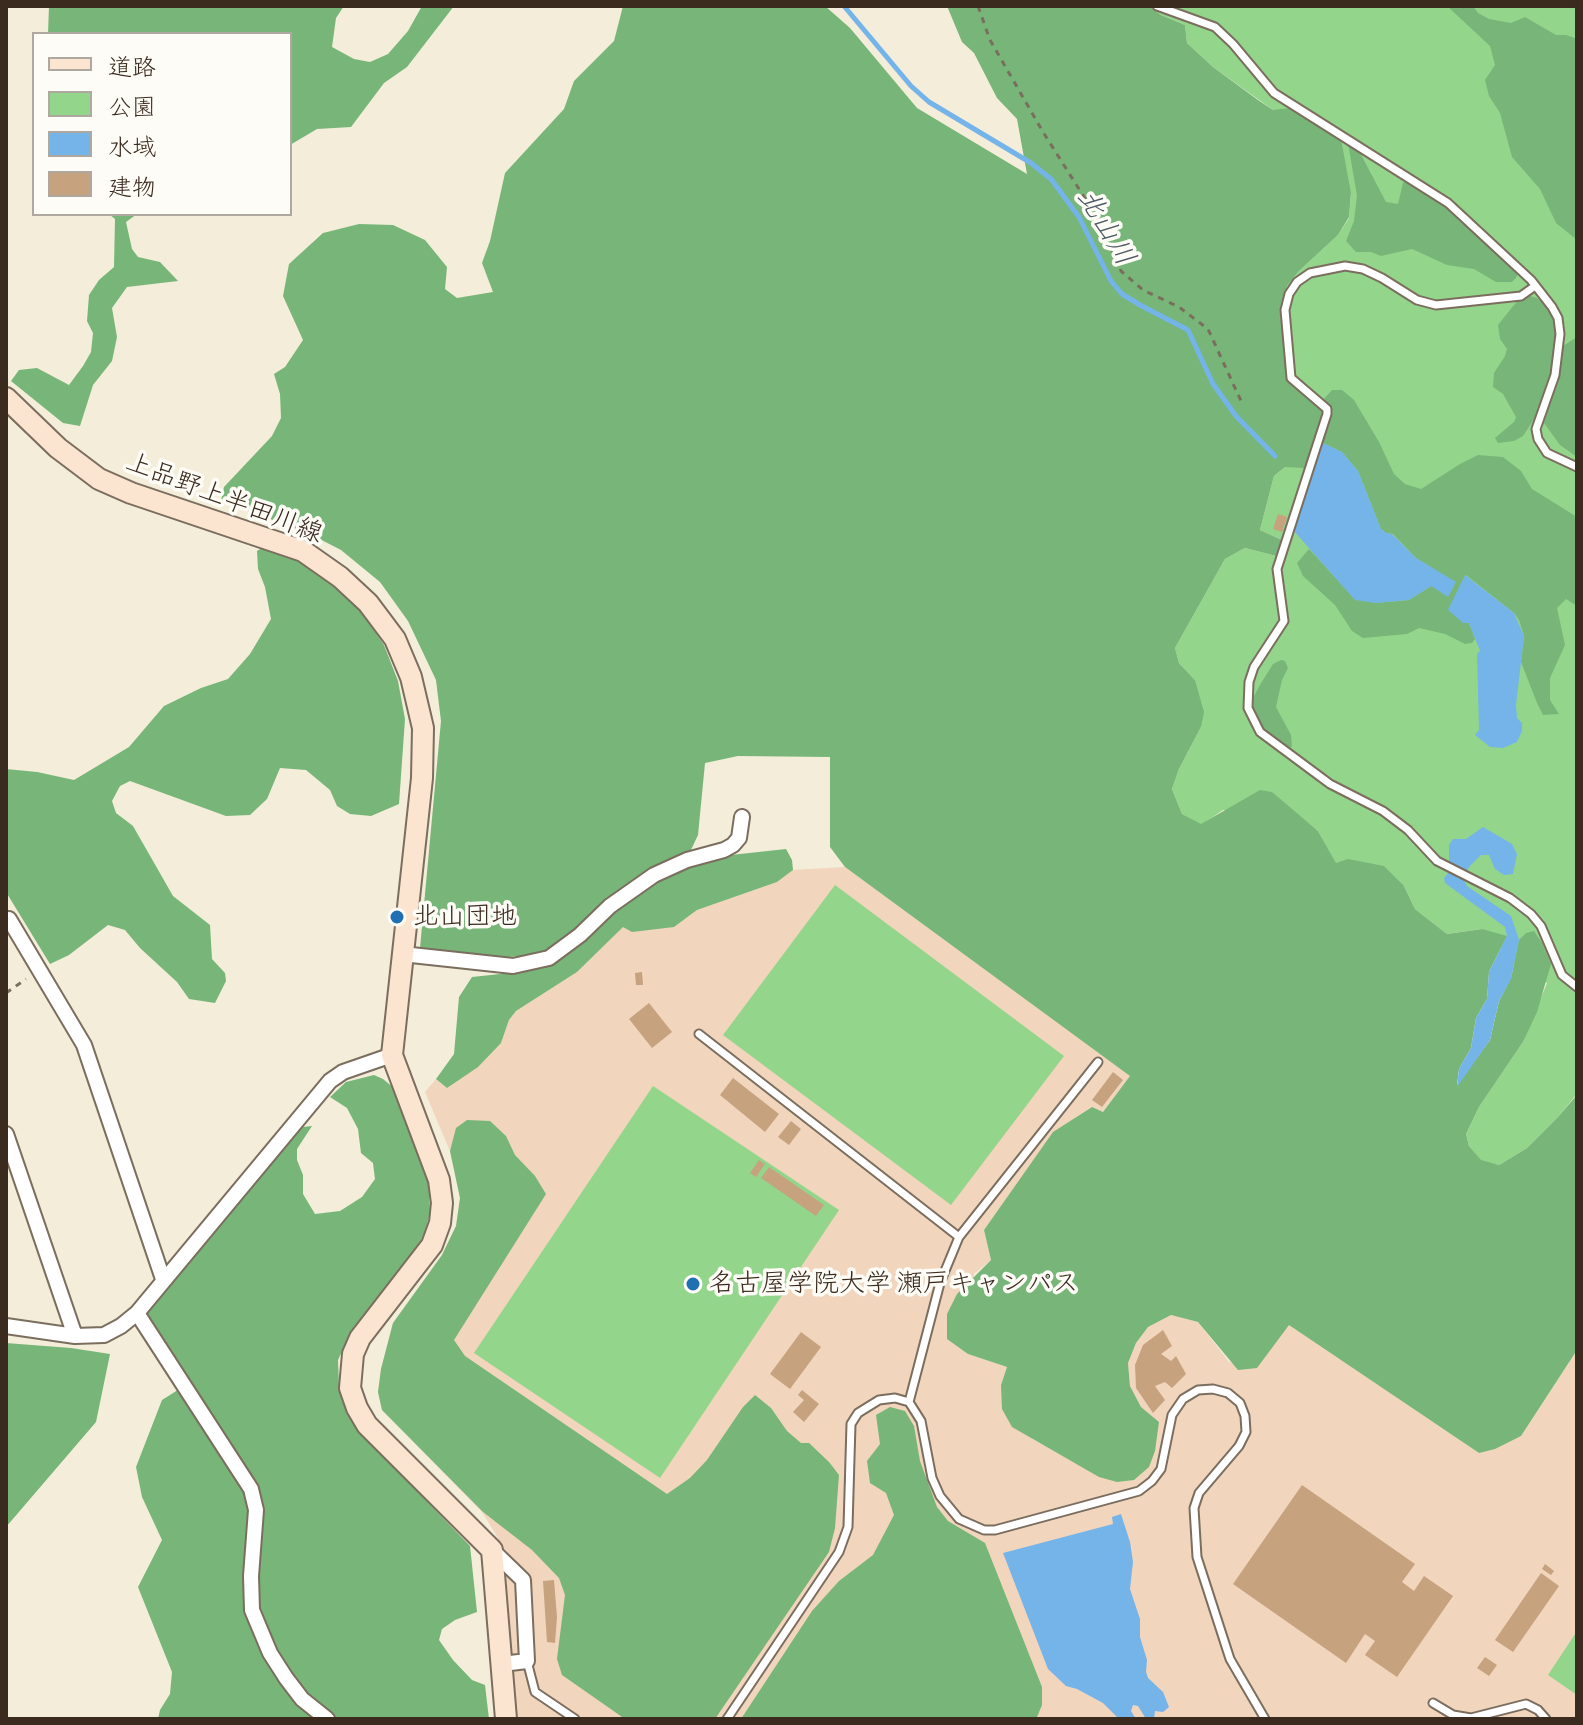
<!DOCTYPE html>
<html>
<head>
<meta charset="utf-8">
<style>
	body { margin:0 }
	#map { position:relative; width:1583px; height:1725px; overflow:hidden; background:#f3edd9; font-family:Pangolin,"Klee One",sans-serif }
	canvas { display:block }
	.frame { position:absolute; inset:0; border:8px solid #3b2a1e; pointer-events:none }
	.legend { position:absolute; left:32px; top:32px; width:260px; height:184px; box-sizing:border-box; background:#fdfcf7; border:2px solid #afa8a0; margin:0; padding:10px 14px; list-style:none; font-size:24px; color:#3b2a1e }
	.legend li { display:flex; align-items:center; gap:16px; height:40px }
	.legend b { width:40px; border:2px solid #afa8a0 }
</style>
</head>
<body>
<div id="map">
<canvas width="1583" height="1725"></canvas>
<div class="frame"></div>
<ul class="legend">
<li><b style="height:10px;background:#fce5d0"></b>道路</li>
<li><b style="height:22px;background:#94d58c"></b>公園</li>
<li><b style="height:22px;background:#75b4e9"></b>水域</li>
<li><b style="height:22px;background:#c6a27e"></b>建物</li>
</ul>
</div>
<script>
const ctx = document.querySelector('canvas').getContext('2d');
ctx.lineJoin = 'round';
function fillPath(path, color) {
  ctx.fillStyle = color;
  ctx.fill(path, 'evenodd');
}
function poly(rows) {
  const path = new Path2D();
  for (const r of rows) {
    path.moveTo(r[0], r[1]);
    for (let i = 2; i < r.length; i += 2) path.lineTo(r[i], r[i + 1]);
  }
  return path;
}
function trace(path, color, width, dash) {
  ctx.strokeStyle = color;
  ctx.lineWidth = width;
  ctx.lineCap = dash ? 'butt' : 'round';
  ctx.setLineDash(dash || []);
  ctx.stroke(path);
}
function drawText(font, color, halo, rows, align = 'center') {
  ctx.font = font + ' Pangolin,"Klee One",sans-serif';
  ctx.lineWidth = 7;
  ctx.setLineDash([]);
  ctx.textBaseline = 'middle';
  ctx.strokeStyle = halo;
  ctx.fillStyle = color;
  for (const [text, x, y, turn = 0] of rows) {
    ctx.save();
    ctx.translate(x, y);
    ctx.rotate((+turn || 0) * Math.PI / 180);
    ctx.textAlign = isNaN(turn) ? turn : align;
    if (halo) ctx.strokeText(text, 0, 0);
    ctx.fillText(text, 0, 0);
    ctx.restore();
  }
}
const built = poly([
	[845,867,1131,1076,1103,1112,1091,1107,1053,1133,984,1230,991,1260,974,1274,968,1354,1007,1367,1001,1385,1032,1439,1071,1460,1159,1423,1141,1407,1130,1386,1128,1363,1136,1343,1148,1327,1171,1315,1198,1322,1229,1362,1257,1368,1288,1324,1479,1453,1521,1436,1577,1350,1577,1719,515,1719,499,1575,498,1538,482,1512,382,1410,378,1392,381,1369,393,1323,442,1255,456,1226,460,1198,450,1151,425,1092,436,1079,447,1088,501,1043,509,1020,516,1011,577,972,623,926,674,927,697,910,777,882,793,870]
]);
const green = poly([
	[1149,6,1577,6,1577,1091,1576,1095,1557,1118,1527,1148,1499,1165,1481,1161,1469,1146,1466,1134,1479,1107,1523,1042,1547,983,1515,963,1482,929,1447,934,1415,909,1404,886,1336,864,1318,831,1299,816,1223,810,1201,825,1182,814,1172,789,1179,769,1201,727,1195,680,1179,663,1175,648,1225,559,1245,548,1276,556,1282,540,1260,530,1274,476,1285,467,1288,378,1281,308,1287,286,1299,271,1338,235,1349,218,1351,193,1273,110,1213,67,1187,43,1185,25,1161,15],
	[835,885,1064,1056,951,1205,723,1035],
	[653,1086,839,1210,660,1478,474,1353],
	[1577,1631,1577,1695,1548,1675]
]);
const forest = poly([
	[49,6,344,6,336,18,332,47,354,59,370,62,388,54,408,31,422,6,454,6,407,67,384,83,351,127,317,129,290,145,290,34,48,34],
	[623,6,825,6,850,28,917,108,1027,174,1017,119,997,98,974,53,962,42,947,6,1149,6,1161,15,1185,25,1187,43,1213,67,1258,100,1273,110,1290,108,1341,139,1351,193,1349,217,1338,235,1299,271,1287,286,1281,308,1288,378,1324,413,1304,468,1285,467,1274,476,1260,530,1282,540,1276,556,1245,548,1225,559,1175,648,1179,663,1195,680,1204,712,1201,727,1179,769,1172,789,1182,814,1201,824,1260,790,1272,792,1318,831,1336,863,1348,859,1384,866,1404,886,1415,909,1447,934,1482,929,1507,936,1489,972,1487,999,1476,1018,1471,1048,1459,1069,1457,1085,1490,1040,1499,1001,1511,978,1519,940,1526,933,1534,931,1542,943,1551,964,1537,1012,1523,1042,1479,1107,1466,1134,1469,1146,1481,1160,1499,1165,1527,1148,1557,1118,1576,1096,1577,1091,1577,1350,1521,1436,1495,1449,1479,1453,1289,1325,1257,1368,1238,1370,1198,1322,1171,1315,1148,1327,1136,1343,1128,1363,1130,1386,1141,1407,1159,1422,1155,1451,1149,1467,1134,1480,1117,1482,1099,1477,1012,1427,1002,1409,1001,1385,1007,1367,968,1354,947,1339,947,1314,957,1294,991,1260,984,1230,1053,1132,1092,1107,1103,1112,1130,1076,845,867,830,847,830,757,738,756,705,763,698,835,690,852,650,871,622,888,572,933,550,949,533,955,495,958,420,948,441,721,436,680,408,621,380,582,341,550,308,533,221,501,224,487,272,436,281,418,280,394,274,374,285,367,303,340,283,296,289,264,323,233,359,224,393,225,425,240,447,267,445,289,457,298,493,292,482,263,490,241,505,173,564,109,574,81,614,41],
	[1447,6,1473,6,1478,13,1489,19,1511,23,1525,17,1556,35,1566,35,1577,39,1577,240,1556,223,1540,189,1512,157,1500,113,1489,96,1485,80,1495,65,1490,46],
	[1348,143,1358,149,1386,202,1398,204,1403,183,1409,179,1445,204,1518,272,1516,278,1512,282,1496,282,1474,269,1447,265,1412,249,1381,256,1371,252,1356,252,1346,241,1354,221,1357,196],
	[109,214,137,214,126,222,132,249,138,257,160,262,178,281,127,287,112,308,117,337,112,361,93,385,80,426,63,423,11,381,19,370,37,368,69,385,83,366,91,352,93,333,87,321,89,295,99,280,114,267,115,219],
	[1530,296,1537,298,1548,308,1554,318,1557,334,1551,373,1536,416,1523,436,1514,441,1498,443,1495,438,1514,422,1516,417,1503,394,1493,387,1494,373,1505,356,1507,349,1500,339,1498,325,1518,300],
	[1577,337,1577,457,1560,445,1544,423,1557,376,1563,346],
	[1332,390,1342,390,1354,400,1379,442,1394,474,1405,484,1421,489,1460,464,1478,455,1503,457,1521,471,1532,489,1577,517,1577,606,1566,599,1557,608,1565,645,1550,678,1550,700,1559,714,1543,715,1537,703,1521,662,1524,636,1519,620,1514,613,1466,575,1469,623,1475,639,1472,643,1465,644,1445,634,1419,628,1407,634,1363,638,1352,631,1335,605,1303,576,1297,563,1309,549,1355,599,1376,603,1409,600,1431,586,1455,583,1416,558,1393,534,1386,533,1381,529,1358,471,1342,452,1321,442,1333,412,1323,400],
	[262,548,301,561,331,584,361,611,384,645,398,681,405,719,399,804,371,816,350,814,337,806,330,790,306,770,280,768,267,799,250,815,226,816,130,781,120,786,112,801,116,813,133,826,173,896,210,925,212,959,225,973,226,981,215,1003,189,999,177,982,140,948,125,930,108,925,69,955,50,964,6,892,6,769,37,772,74,780,129,747,164,706,201,688,228,679,250,654,271,619,265,587,258,569,257,551],
	[1281,660,1285,661,1288,668,1282,680,1276,707,1291,735,1292,747,1286,748,1264,729,1253,710,1253,698,1260,685,1273,664],
	[786,849,792,860,793,870,777,882,697,910,674,927,632,932,623,927,577,972,516,1011,509,1020,501,1043,478,1067,447,1088,436,1079,454,1054,459,997,472,977,528,971,554,962,624,903,657,881,685,868,731,855],
	[374,1075,383,1079,395,1089,429,1183,430,1213,425,1232,415,1252,350,1334,338,1360,339,1385,343,1403,356,1428,470,1546,477,1612,455,1620,442,1629,439,1640,453,1660,472,1680,485,1685,489,1719,338,1719,306,1694,276,1654,261,1622,257,1602,257,1491,146,1312,149,1302,303,1127,312,1126,297,1149,297,1160,303,1175,303,1194,315,1214,340,1211,362,1197,375,1179,373,1163,361,1153,358,1129,347,1108,330,1097,346,1082],
	[467,1120,490,1121,506,1136,515,1155,535,1176,546,1194,454,1340,465,1356,667,1494,690,1478,707,1460,743,1407,755,1395,771,1408,787,1431,801,1443,809,1443,829,1462,839,1475,835,1528,829,1552,715,1719,625,1719,562,1675,557,1659,565,1595,559,1578,532,1550,483,1512,382,1410,378,1392,381,1369,393,1323,442,1255,456,1226,460,1198,450,1151,456,1128],
	[6,1343,71,1348,110,1354,96,1422,6,1527],
	[181,1388,245,1489,251,1509,248,1609,318,1719,158,1719,160,1710,170,1694,172,1672,138,1587,162,1540,142,1497,136,1467,162,1400],
	[890,1407,905,1411,914,1426,920,1461,937,1507,948,1521,985,1543,1042,1687,1042,1705,1037,1717,741,1719,812,1611,839,1581,873,1555,894,1515,886,1493,870,1483,867,1461,880,1444,876,1415]
]);
const water = poly([
	[1321,442,1342,452,1358,471,1381,529,1386,533,1392,534,1416,558,1456,582,1448,597,1431,586,1409,600,1376,603,1355,600,1293,530],
	[1465,575,1514,613,1524,636,1516,705,1517,718,1522,723,1522,731,1517,742,1503,748,1490,747,1475,735,1479,730,1477,654,1480,651,1469,623,1463,623,1448,610],
	[1483,827,1512,844,1517,854,1513,874,1504,875,1495,869,1489,855,1481,855,1469,867,1463,879,1467,886,1511,916,1519,940,1511,979,1499,1001,1490,1040,1457,1087,1459,1069,1471,1048,1476,1018,1487,999,1489,972,1507,936,1505,927,1445,883,1444,878,1449,872,1449,845,1453,839,1466,839],
	[1121,1514,1130,1542,1133,1562,1130,1589,1140,1619,1140,1637,1147,1660,1146,1672,1148,1678,1163,1692,1169,1707,1163,1712,1155,1711,1154,1719,1146,1719,1138,1706,1133,1705,1131,1711,1136,1719,1119,1719,1103,1703,1077,1689,1066,1686,1048,1669,1003,1553,1113,1524,1112,1517]
]);
const stream = poly([
	[844,6,911,86,929,102,1031,163,1051,179,1079,217,1111,281,1122,294,1140,305,1188,330,1213,384,1236,416,1275,456]
]);
const building = poly([
	[1278,514,1287,517,1282,532,1273,529],
	[642,972,643,985,636,985,635,973],
	[649,1003,672,1032,652,1048,629,1019],
	[1113,1072,1123,1080,1102,1107,1092,1100],
	[733,1078,779,1114,765,1132,720,1095],
	[791,1121,801,1129,789,1145,778,1137],
	[759,1160,765,1164,756,1177,750,1173],
	[769,1167,824,1205,816,1216,761,1178],
	[1163,1330,1172,1346,1161,1354,1171,1361,1176,1356,1186,1374,1172,1388,1165,1382,1155,1386,1165,1400,1153,1413,1136,1388,1135,1365,1143,1345],
	[801,1332,821,1347,790,1389,770,1374],
	[802,1390,819,1404,804,1422,793,1412,804,1400,798,1395],
	[1302,1485,1415,1564,1402,1582,1414,1591,1424,1576,1453,1596,1397,1677,1365,1655,1375,1641,1365,1634,1346,1663,1233,1584],
	[1545,1564,1554,1571,1551,1575,1542,1569],
	[1541,1573,1559,1586,1513,1652,1495,1640],
	[554,1580,557,1617,555,1643,547,1642,543,1581],
	[1485,1657,1497,1665,1489,1676,1477,1668]
]);
const path = poly([
	[978,6,990,40,1043,132,1103,227,1121,271,1143,290,1179,307,1208,329,1241,401],
	[6,993,26,979]
]);
const lane = poly([
	[1157,6,1215,27,1233,44,1274,93,1448,203,1531,280,1552,307,1558,318,1560,334,1555,375,1536,429,1538,439,1547,453,1577,467],
	[1535,286,1521,296,1436,305,1417,300,1382,278,1363,269,1345,266,1310,273,1297,282,1289,294,1285,310,1291,378,1327,409,1327,414,1277,569,1284,621,1254,667,1249,682,1248,708,1260,732,1330,784,1383,811,1408,830,1437,861,1510,898,1531,914,1541,926,1562,975,1577,987],
	[699,1034,959,1237],
	[909,1402,940,1283,959,1237,1098,1062],
	[527,1661,535,1692,575,1719],
	[1433,1703,1453,1715,1471,1718,1526,1704,1538,1710,1546,1719],
	[727,1719,839,1552,848,1527,851,1424,858,1413,879,1400,895,1398,909,1402,921,1421,932,1478,940,1496,959,1519,984,1530,995,1530,1139,1491,1152,1481,1161,1469,1172,1415,1183,1399,1198,1390,1213,1389,1228,1393,1240,1403,1245,1416,1246,1432,1239,1446,1199,1493,1194,1508,1197,1557,1230,1659,1265,1719]
]);
const street = poly([
	[9,919,84,1045,163,1279],
	[402,954,513,966,549,958,580,935,610,906,654,875,687,860,724,850,733,845,739,838,742,817],
	[6,1134,75,1336],
	[137,1313,251,1489,256,1510,251,1576,252,1610,270,1653,286,1678,302,1699,327,1719],
	[6,1326,75,1336,104,1335,121,1326,137,1313,330,1081,343,1072,392,1055],
	[492,1550,523,1580,527,1661,502,1664]
]);
const secondary = poly([
	[6,398,58,448,99,479,131,493,303,551,340,577,368,603,395,639,411,677,423,728,422,778,392,1055,439,1180,442,1203,440,1223,432,1245,360,1338,353,1354,350,1388,357,1408,367,1425,492,1550,506,1719]
]);
const markers = [
	[397,917,8,"#1f6fb2"],
	[693,1284,8,"#1f6fb2"]
];
const streetNames = [
	["上品野上半田川線",224,499,21]
];
const poiNames = [
	["北山団地",413,917],
	["名古屋学院大学 瀬戸キャンパス",709,1284]
];
const waterNames = [
	["北山川",1105,228,59]
];
fillPath(built, '#f1d5bd');
fillPath(green, '#94d58c');
fillPath(forest, '#77b678');
fillPath(water, '#75b4e9');
trace(stream, '#75b4e9', 5);
fillPath(building, '#c6a27e');
trace(lane, '#7b6e5f', 11);
trace(street, '#7b6e5f', 18);
trace(secondary, '#7b6e5f', 24);
trace(path, '#7b6e5f', 3, [6, 6]);
trace(lane, '#fff', 7);
trace(street, '#fff', 14);
trace(secondary, '#fce5d0', 20);
for (const [x, y, r, color] of markers) {
  const dot = new Path2D();
  dot.arc(x, y, r, 0, 2 * Math.PI);
  ctx.fillStyle = color;
  ctx.fill(dot);
  trace(dot, '#fdfcf7', 3);
}
drawText('26px', '#3b2a1e', '#fdfcf7', streetNames);
drawText('26px', '#3b2a1e', '#fdfcf7', poiNames, 'left');
drawText('italic 28px', '#4f5a65', '#fdfcf7', waterNames);
</script>
</body>
</html>
